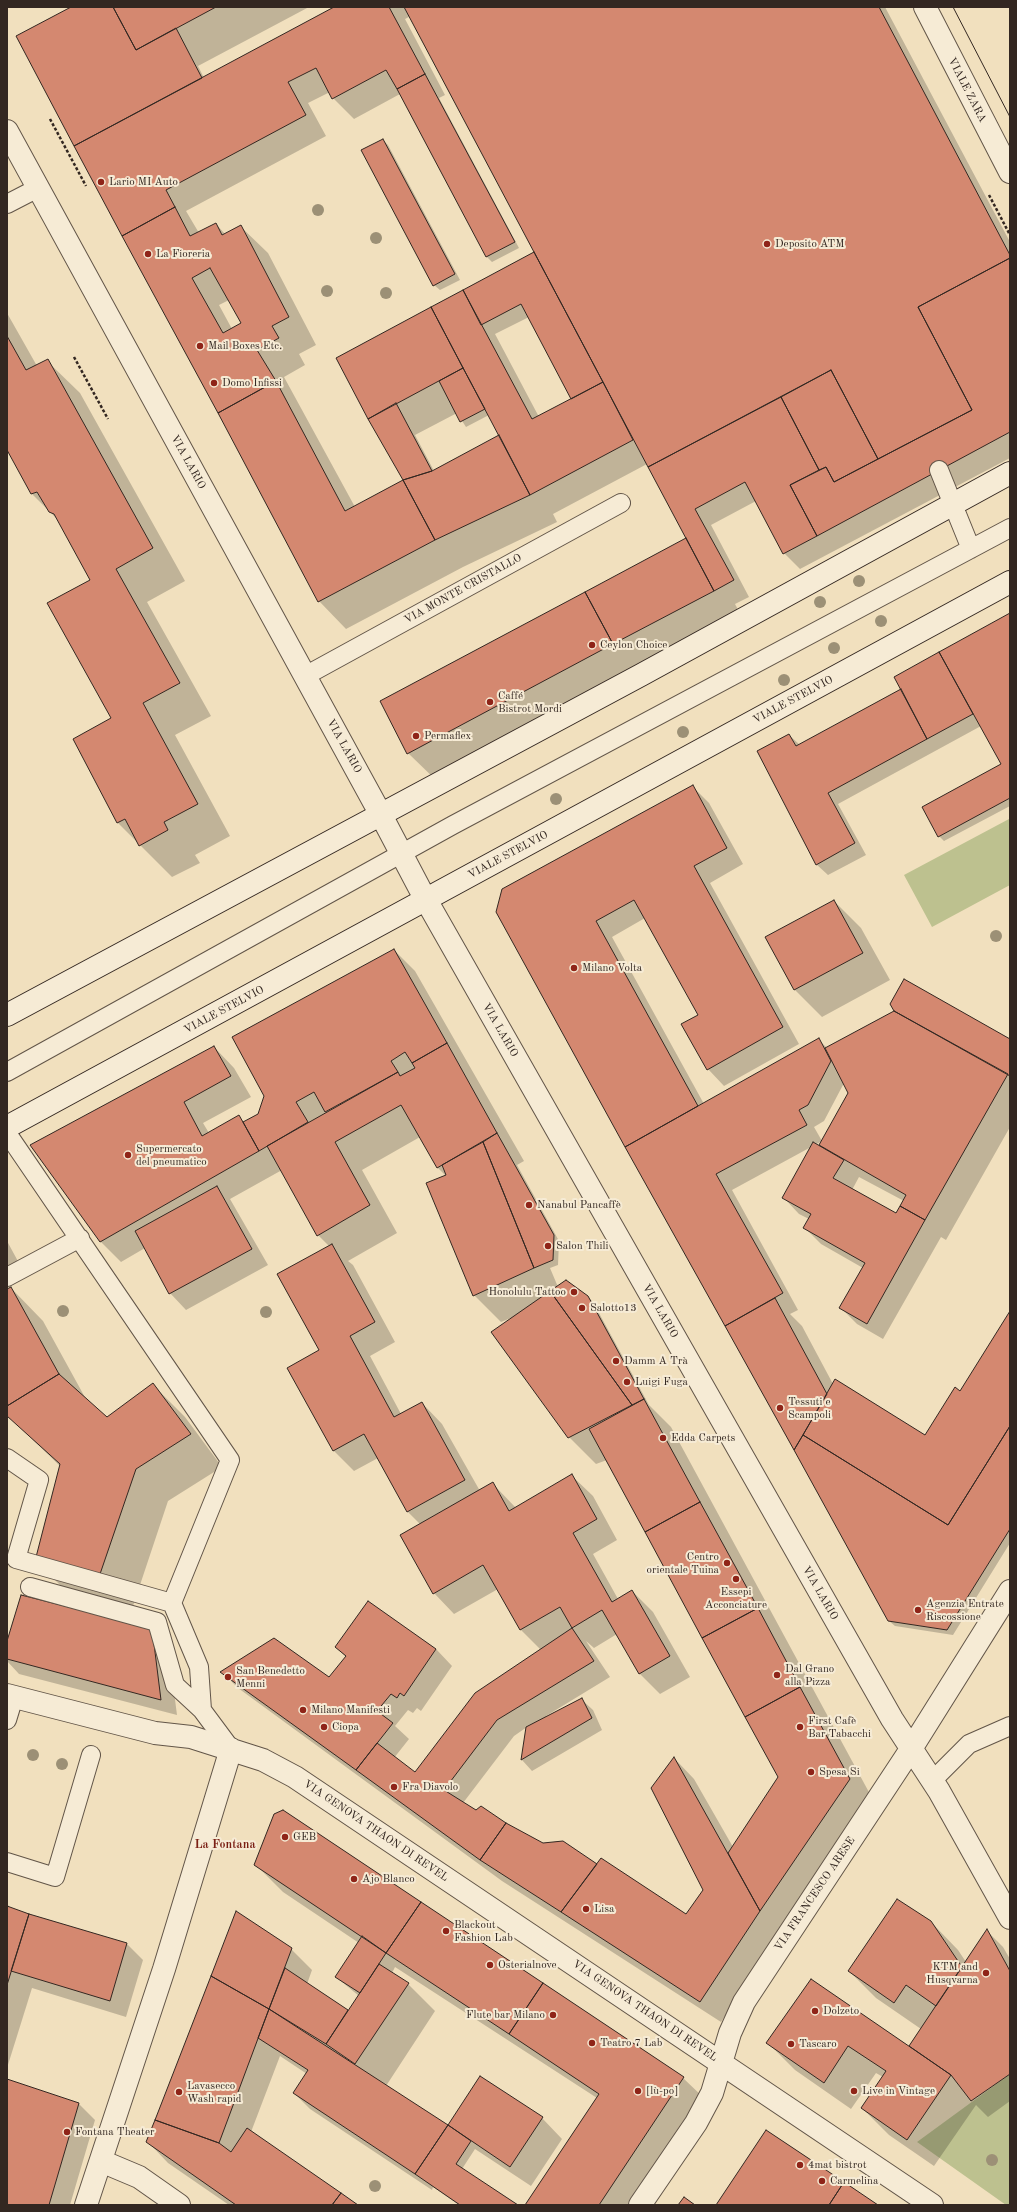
<!DOCTYPE html>
<html>
<head>
<meta charset="utf-8">
<style>
	body { margin:0 }
	#map { position:relative; width:1017px; height:2212px; overflow:hidden; background:#f1e0be; font-family:"Old Standard TT",serif }
	canvas { display:block }
	.frame { position:absolute; inset:0; border:8px solid #332721; pointer-events:none }
</style>
</head>
<body>
<div id="map">
<canvas width="1017" height="2212"></canvas>
<div class="frame"></div>
</div>
<script>
const ctx = document.querySelector('canvas').getContext('2d');
ctx.lineJoin = 'round';
function fillPath(path, color) {
  ctx.fillStyle = color;
  ctx.fill(path, 'evenodd');
}
function poly(rows) {
  const path = new Path2D();
  for (const r of rows) {
    path.moveTo(r[0], r[1]);
    for (let i = 2; i < r.length; i += 2) path.lineTo(r[i], r[i + 1]);
  }
  return path;
}
function trace(path, color, width, dash) {
  ctx.strokeStyle = color;
  ctx.lineWidth = width;
  ctx.lineCap = dash ? 'butt' : 'round';
  ctx.setLineDash(dash || []);
  ctx.stroke(path);
}
function drawText(font, color, halo, rows, align = 'center') {
  ctx.font = font + ' "Old Standard TT",serif';
  ctx.lineWidth = 4;
  ctx.setLineDash([]);
  ctx.textBaseline = 'middle';
  ctx.strokeStyle = halo;
  ctx.fillStyle = color;
  for (const [text, x, y, turn = 0] of rows) {
    ctx.save();
    ctx.translate(x, y);
    ctx.rotate((+turn || 0) * Math.PI / 180);
    ctx.textAlign = isNaN(turn) ? turn : align;
    if (halo) ctx.strokeText(text, 0, 0);
    ctx.fillText(text, 0, 0);
    ctx.restore();
  }
}
const green = poly([
	[1009,819,1010,885,932,927,904,875],
	[1010,2074,1010,2205,1006,2205,917,2142]
]);
const shadow = poly([
	[74,7,309,7,198,66,204,78,334,9,332,7,885,7,1010,242,1010,458,800,569,784,553,756,501,711,525,749,597,735,604,745,623,441,785,408,753,687,539,647,464,553,514,557,522,463,567,346,629,319,601,123,235],
	[411,16,535,252,338,358,404,481,355,507,284,377,305,365,299,354,316,345,268,253,240,226,225,234,216,224,199,233,186,211,326,136,308,103,330,92,333,98,354,119,400,94,487,257,492,262,519,248,439,98,445,95,405,19],
	[229,300,242,324,232,329,219,305],
	[529,317,572,399,539,417,495,334],
	[457,413,466,427,489,415,501,439,434,471,415,435],
	[383,140,388,145,460,280,440,290,434,285],
	[7,313,37,366,47,361,80,393,185,581,147,602,211,716,175,735,230,836,195,855,200,863,172,877,118,823,74,739,112,719,91,581,58,520,32,494,7,448],
	[1010,615,1010,806,944,841,939,836,1002,765,981,726,838,804,866,855,828,875,816,864,789,735,800,745,902,690,895,677],
	[693,787,709,803,743,864,710,883,799,1044,724,1086,708,1069,699,1015,645,918,612,937,704,1104,819,1040,827,1048,1010,1040,1010,1127,946,1240,941,1237,883,1339,857,1324,841,1308,863,1268,821,1244,805,1228,809,1219,799,1214,783,1197,811,1147,732,1190,798,1310,790,1314,802,1326,833,1384,925,1437,961,1392,1010,1313,1010,1543,953,1635,895,1626,889,1621,497,912],
	[844,1083,849,1093,820,1145,823,1149,815,1145,822,1141,814,1127,824,1121],
	[859,1177,904,1201,896,1215,852,1190],
	[834,901,861,928,890,980,822,1017,795,990,767,937],
	[394,950,415,971,524,1161,517,1165,559,1241,558,1265,550,1268,558,1287,587,1296,593,1302,649,1405,671,1427,877,1807,788,1937,778,1928,780,1932,721,2022,502,1881,238,1688,222,1672,329,1679,346,1657,336,1647,368,1602,436,1649,452,1666,421,1711,417,1708,413,1713,408,1710,395,1726,409,1739,394,1758,415,1774,541,1650,521,1630,498,1589,454,1614,434,1593,421,1525,408,1512,378,1458,354,1471,333,1450,320,1351,329,1246,318,1235,282,1170,230,1199,268,1265,186,1310,170,1293,145,1248,121,1262,100,1241,214,1047,234,1068,251,1097,203,1123,209,1133,239,1117,244,1122,259,1114],
	[420,1137,438,1168,446,1176,474,1295,501,1322,511,1318,569,1437,596,1464,607,1460,779,1777,733,1847,694,1779,674,1758,704,1891,686,1916,597,1865,543,1844,463,1803,514,1736,527,1727,522,1760,532,1771,602,1730,593,1710,581,1699,547,1718,546,1716,610,1677,586,1641,594,1648,617,1634,640,1674,660,1694,690,1677,653,1612,632,1591,618,1599,593,1554,617,1540,593,1496,572,1476,516,1508,493,1484,480,1491,442,1424,422,1403,401,1414,370,1356,395,1342,353,1265,348,1261,397,1233,362,1170],
	[7,1241,20,1265,7,1272],
	[11,1288,43,1321,87,1401,107,1418,153,1385,185,1417,222,1467,168,1501,132,1609,68,1593,36,1561,60,1466,7,1415,7,1290],
	[22,1596,168,1645,177,1715,19,1674,7,1661,7,1645],
	[256,1865,683,2078,704,2098,633,2205,526,2205,597,2098,395,1967,392,1973,408,1984,435,2011,386,2086,448,2127,481,2078,542,2118,562,2139,531,2186,475,2149,462,2169,517,2205,459,2205,433,2187,432,2190,310,2109,294,2093,307,2074,280,2056,251,2132,356,2205,229,2205,168,2163,148,2142,291,1949,312,1970,307,1984,348,2012,359,1996,336,1977,359,1943,283,1892],
	[7,1903,10,1908,127,1944,143,1960,126,2017,32,1988,7,2068],
	[931,1922,958,1950,966,1962,987,1931,1003,1947,1010,1959,1010,2101,988,2117,976,2105,934,2166,889,2135,862,2108,883,2077,876,2073,851,2109,795,2070,768,2043,811,1980,913,2049,910,2046,921,2029,876,1998,849,1971],
	[7,2080,79,2104,95,2120,70,2205,7,2205]
]);
const building = poly([
	[71,7,113,7,136,50,176,28,202,78,74,146,16,36,71,7],
	[113,7,216,7,136,50,113,7],
	[334,7,389,7,425,74,397,89,386,70,332,99,316,68,288,82,306,115,166,190,175,207,122,236,74,146,334,7],
	[404,7,879,7,1010,255,1010,258,918,307,972,410,878,459,831,370,648,467,404,7],
	[425,74,515,242,486,257,397,89,425,74],
	[383,139,455,274,433,286,361,150,383,139],
	[175,207,190,236,216,223,222,235,241,225,289,317,272,326,279,338,257,350,276,381,218,413,122,236,175,207],
	[210,268,241,323,223,333,192,278,210,268],
	[534,252,603,382,571,399,521,304,481,325,463,290,534,252],
	[1010,258,1010,432,817,536,790,485,826,467,834,482,972,410,918,307,1010,258],
	[463,290,532,419,603,382,633,440,530,495,431,307,463,290],
	[431,307,463,368,368,419,336,358,431,307],
	[7,336,26,370,48,359,153,548,116,569,180,683,143,703,198,804,164,822,168,830,139,846,125,819,117,823,73,739,111,718,47,603,90,580,54,514,49,512,37,492,31,494,7,450,7,336],
	[463,368,485,409,460,422,439,381,463,368],
	[831,370,878,459,834,482,826,467,819,470,781,397,831,370],
	[276,381,345,511,403,480,435,540,318,602,218,413,276,381],
	[781,397,819,470,790,485,817,536,783,554,745,482,695,509,734,580,714,591,648,467,781,397],
	[396,403,432,471,403,480,368,419,396,403],
	[499,435,530,495,435,540,403,480,432,471,499,435],
	[686,538,714,591,613,644,585,592,686,538],
	[585,592,613,644,407,754,380,701,585,592],
	[1010,613,1010,798,938,837,922,807,1001,764,939,652,1010,613],
	[939,652,973,714,927,739,894,677,939,652],
	[901,689,927,739,828,793,855,843,816,865,757,751,789,734,796,746,901,689],
	[693,785,727,848,694,866,783,1027,707,1070,681,1024,698,1015,634,900,596,921,698,1106,625,1147,496,912,502,889,693,785],
	[834,900,863,953,794,990,765,937,834,900],
	[394,949,447,1043,412,1063,405,1052,391,1061,398,1072,325,1112,314,1092,296,1102,308,1122,259,1151,243,1122,258,1114,264,1096,232,1037,394,949],
	[904,979,1010,1039,1010,1076,894,1011,890,1004,904,979],
	[894,1011,1008,1074,925,1220,900,1206,906,1195,819,1145,848,1093,825,1048,894,1011],
	[819,1038,831,1061,808,1105,799,1110,807,1125,716,1174,783,1293,725,1326,625,1147,819,1038],
	[447,1043,497,1133,437,1168,401,1105,335,1142,370,1205,317,1236,267,1146,398,1072,400,1076,415,1068,412,1063,447,1043],
	[214,1046,231,1076,184,1102,202,1136,239,1115,259,1151,100,1242,30,1145,214,1046],
	[497,1133,554,1235,553,1260,534,1268,483,1142,497,1133],
	[483,1142,534,1268,473,1296,426,1183,446,1175,442,1165,483,1142],
	[813,1142,844,1160,833,1178,896,1213,900,1206,925,1220,867,1324,839,1308,865,1263,803,1228,811,1214,782,1198,813,1142],
	[217,1186,252,1249,169,1294,135,1231,217,1186],
	[332,1244,375,1322,350,1336,394,1417,422,1402,465,1480,407,1512,364,1434,333,1451,287,1368,319,1350,277,1274,332,1244],
	[566,1280,588,1296,644,1399,632,1405,550,1291,566,1280],
	[11,1287,59,1374,7,1406,7,1289,11,1287],
	[550,1291,632,1405,568,1438,491,1332,550,1291],
	[775,1298,827,1394,794,1450,725,1326,775,1298],
	[1010,1311,1010,1426,948,1525,803,1435,835,1379,925,1435,955,1387,960,1391,1010,1311],
	[59,1374,107,1417,153,1383,191,1434,136,1469,99,1577,35,1561,60,1464,7,1416,7,1406,59,1374],
	[644,1399,700,1502,645,1532,589,1429,644,1399],
	[1010,1426,1010,1529,947,1630,888,1621,794,1450,803,1435,948,1525,1010,1426],
	[572,1474,597,1519,573,1533,612,1602,632,1590,670,1656,639,1674,602,1610,572,1628,560,1607,520,1630,483,1565,433,1594,400,1535,493,1482,509,1511,572,1474],
	[700,1502,758,1608,702,1638,645,1532,700,1502],
	[21,1595,152,1628,161,1700,7,1659,7,1641,21,1595],
	[368,1601,436,1649,404,1696,400,1693,397,1698,391,1694,377,1711,393,1723,356,1770,220,1672,274,1638,329,1677,346,1656,335,1647,368,1601],
	[758,1608,800,1687,745,1717,702,1638,758,1608],
	[572,1628,594,1661,497,1720,444,1790,476,1810,481,1806,506,1823,480,1860,356,1770,377,1743,415,1772,475,1693,572,1628],
	[800,1687,850,1779,760,1911,728,1853,778,1777,745,1717,800,1687],
	[582,1698,592,1718,521,1760,526,1727,582,1698],
	[674,1757,760,1911,700,2002,561,1912,601,1858,686,1914,703,1890,651,1788,674,1757],
	[283,1810,421,1902,386,1953,254,1865,274,1814,283,1810],
	[506,1823,543,1843,563,1841,597,1864,561,1912,480,1860,506,1823],
	[897,1899,931,1921,962,1967,936,2006,906,1985,894,2003,848,1971,897,1899],
	[421,1902,543,1983,509,2034,386,1953,421,1902],
	[7,1906,29,1914,7,1985,7,1906],
	[236,1911,292,1948,269,2009,211,1976,236,1911],
	[29,1914,127,1943,110,2001,11,1971,29,1914],
	[987,1929,1010,1971,1010,2074,971,2101,951,2075,909,2046,987,1929],
	[362,1936,386,1953,360,1993,335,1977,362,1936],
	[379,1964,409,1983,355,2064,326,2044,379,1964],
	[285,1968,348,2010,326,2044,269,2009,285,1968],
	[211,1976,269,2009,219,2143,155,2120,211,1976],
	[811,1979,951,2075,907,2140,861,2108,886,2071,848,2046,824,2083,766,2043,811,1979],
	[543,1983,684,2077,599,2205,525,2205,599,2094,509,2034,543,1983],
	[269,2009,448,2125,415,2174,293,2093,308,2070,258,2038,269,2009],
	[480,2076,543,2117,510,2167,448,2125,480,2076],
	[7,2079,79,2103,49,2205,7,2205,7,2079],
	[155,2120,219,2143,231,2152,247,2128,341,2193,332,2205,236,2205,146,2142,155,2120],
	[448,2125,471,2141,456,2164,518,2205,460,2205,415,2174,448,2125],
	[766,2130,844,2182,829,2205,716,2205,766,2130],
	[844,2182,878,2205,829,2205,844,2182],
	[341,2193,358,2205,332,2205,341,2193],
	[684,2197,695,2205,678,2205,684,2197]
]);
const path = poly([
	[50,119,86,186],
	[989,195,1010,235],
	[74,357,108,419]
]);
const service = poly([
	[7,204,38,188],
	[939,470,971,549],
	[305,676,621,503],
	[7,1072,453,825,1010,528],
	[7,1133,230,1460,172,1603],
	[7,1277,80,1238],
	[7,1458,39,1480,16,1559,172,1603,199,1667,202,1710,231,1749],
	[30,1587,157,1622,175,1685,202,1710],
	[7,1720,14,1697],
	[932,1781,969,1744,1010,1726],
	[7,1862,55,1877,91,1755]
]);
const minor = poly([
	[925,7,1010,172],
	[7,131,381,815,421,891,892,1719,939,1791,1010,1918],
	[7,1695,155,1733,191,1737,263,1760,295,1777,932,2205],
	[101,2161,139,2177,179,2205],
	[86,2205,164,1969,231,1749],
	[640,2205,696,2123,712,2093,730,2033,744,2002,911,1749,1010,1591]
]);
const secondary = poly([
	[7,1015,641,675,1010,473],
	[7,1127,1010,582]
]);
const tram = poly([
	[953,7,1010,117]
]);
const trees = [
	[318,210],
	[376,238],
	[327,291],
	[386,293],
	[859,581],
	[820,602],
	[881,621],
	[834,648],
	[784,680],
	[683,732],
	[556,799],
	[996,936],
	[63,1311],
	[266,1312],
	[33,1755],
	[62,1764],
	[992,2160],
	[375,2186]
];
const markers = [
	[101,182,4,"#8f2418"],
	[767,244,4,"#8f2418"],
	[148,254,4,"#8f2418"],
	[200,346,4,"#8f2418"],
	[214,383,4,"#8f2418"],
	[592,645,4,"#8f2418"],
	[490,702,4,"#8f2418"],
	[416,736,4,"#8f2418"],
	[574,968,4,"#8f2418"],
	[128,1155,4,"#8f2418"],
	[529,1205,4,"#8f2418"],
	[548,1246,4,"#8f2418"],
	[574,1292,4,"#8f2418"],
	[582,1308,4,"#8f2418"],
	[616,1361,4,"#8f2418"],
	[627,1382,4,"#8f2418"],
	[780,1408,4,"#8f2418"],
	[663,1438,4,"#8f2418"],
	[727,1563,4,"#8f2418"],
	[736,1579,4,"#8f2418"],
	[918,1610,4,"#8f2418"],
	[777,1675,4,"#8f2418"],
	[228,1677,4,"#8f2418"],
	[303,1710,4,"#8f2418"],
	[324,1727,4,"#8f2418"],
	[800,1727,4,"#8f2418"],
	[811,1772,4,"#8f2418"],
	[394,1787,4,"#8f2418"],
	[285,1837,4,"#8f2418"],
	[354,1879,4,"#8f2418"],
	[586,1909,4,"#8f2418"],
	[446,1931,4,"#8f2418"],
	[490,1965,4,"#8f2418"],
	[986,1973,4,"#8f2418"],
	[815,2011,4,"#8f2418"],
	[553,2015,4,"#8f2418"],
	[592,2043,4,"#8f2418"],
	[791,2044,4,"#8f2418"],
	[638,2091,4,"#8f2418"],
	[854,2091,4,"#8f2418"],
	[179,2092,4,"#8f2418"],
	[67,2132,4,"#8f2418"],
	[800,2165,4,"#8f2418"],
	[822,2181,4,"#8f2418"]
];
const streetNames = [
	["VIALE ZARA",967,90,63],
	["VIA LARIO",188,462,61],
	["VIA MONTE CRISTALLO",463,589,-29],
	["VIALE STELVIO",793,700,-28],
	["VIA LARIO",344,746,61],
	["VIALE STELVIO",508,855,-28],
	["VIALE STELVIO",224,1010,-28],
	["VIA LARIO",500,1030,60],
	["VIA LARIO",660,1311,60],
	["VIA LARIO",820,1593,60],
	["VIA GENOVA THAON DI REVEL",376,1831,34],
	["VIA FRANCESCO ARESE",815,1894,-56],
	["VIA GENOVA THAON DI REVEL",645,2011,34]
];
const poiNames = [
	["Lario MI Auto",109,182],
	["Deposito ATM",775,244],
	["La Fioreria",156,254],
	["Mail Boxes Etc.",208,346],
	["Domo Infissi",222,383],
	["Ceylon Choice",600,645],
	["Caffé",498,696],
	["Bistrot Mordi",498,709],
	["Permaflex",424,736],
	["Milano Volta",582,968],
	["Supermercato",136,1149],
	["del pneumatico",136,1162],
	["Nanabul Pancaffè",537,1205],
	["Salon Thili",556,1246],
	["Honolulu Tattoo",566,1292,"right"],
	["Salotto13",590,1308],
	["Damm A Trà",624,1361],
	["Luigi Fuga",635,1382],
	["Tessuti e",788,1402],
	["Scampoli",788,1415],
	["Edda Carpets",671,1438],
	["Centro",719,1557,"right"],
	["orientale Tuina",719,1570,"right"],
	["Essepi",736,1592,"center"],
	["Acconciature",736,1605,"center"],
	["Agenzia Entrate",926,1604],
	["Riscossione",926,1617],
	["Dal Grano",785,1669],
	["alla Pizza",785,1682],
	["San Benedetto",236,1671],
	["Menni",236,1684],
	["Milano Manifesti",311,1710],
	["First Cafè",808,1721],
	["Bar Tabacchi",808,1734],
	["Ciopa",332,1727],
	["Spesa Si",819,1772],
	["Fra Diavolo",402,1787],
	["GEB",293,1837],
	["Ajo Blanco",362,1879],
	["Lisa",594,1909],
	["Blackout",454,1925],
	["Fashion Lab",454,1938],
	["Osterialnove",498,1965],
	["KTM and",978,1967,"right"],
	["Husqvarna",978,1980,"right"],
	["Dolzeto",823,2011],
	["Flute bar Milano",545,2015,"right"],
	["Teatro 7 Lab",600,2043],
	["Tascaro",799,2044],
	["Lavasecco",187,2086],
	["Wash rapid",187,2099],
	["[lù-po]",646,2091],
	["Live in Vintage",862,2091],
	["Fontana Theater",75,2132],
	["4mat bistrot",808,2165],
	["Carmelina",830,2181]
];
const neighbourhoodNames = [
	["La Fontana",225,1845]
];
fillPath(green, '#bdc18f');
fillPath(shadow, '#0003');
fillPath(building, '#d48870');
trace(building, '#332721', 1);
trace(service, '#625548', 20);
trace(minor, '#625548', 24);
trace(secondary, '#332721', 24);
trace(path, '#332721', 2.5, [3, 2]);
trace(service, '#f6ebd5', 18);
trace(minor, '#f6ebd5', 22);
trace(secondary, '#f6ebd5', 22);
trace(tram, '#332721', 1);
ctx.fillStyle = '#9c9076';
for (const [x, y] of trees) {
  ctx.beginPath();
  ctx.arc(x, y, 6, 0, 2 * Math.PI);
  ctx.fill();
}
for (const [x, y, r, color] of markers) {
  const dot = new Path2D();
  dot.arc(x, y, r, 0, 2 * Math.PI);
  ctx.fillStyle = color;
  ctx.fill(dot);
  trace(dot, '#f6ebd5', 1.5);
}
drawText('11px', '#332721', '#f6ebd5', streetNames);
drawText('11px', '#332721', '#f6ebd5', poiNames, 'left');
drawText('bold 12px', '#7a1f14', '#f6ebd5', neighbourhoodNames);
</script>
</body>
</html>
